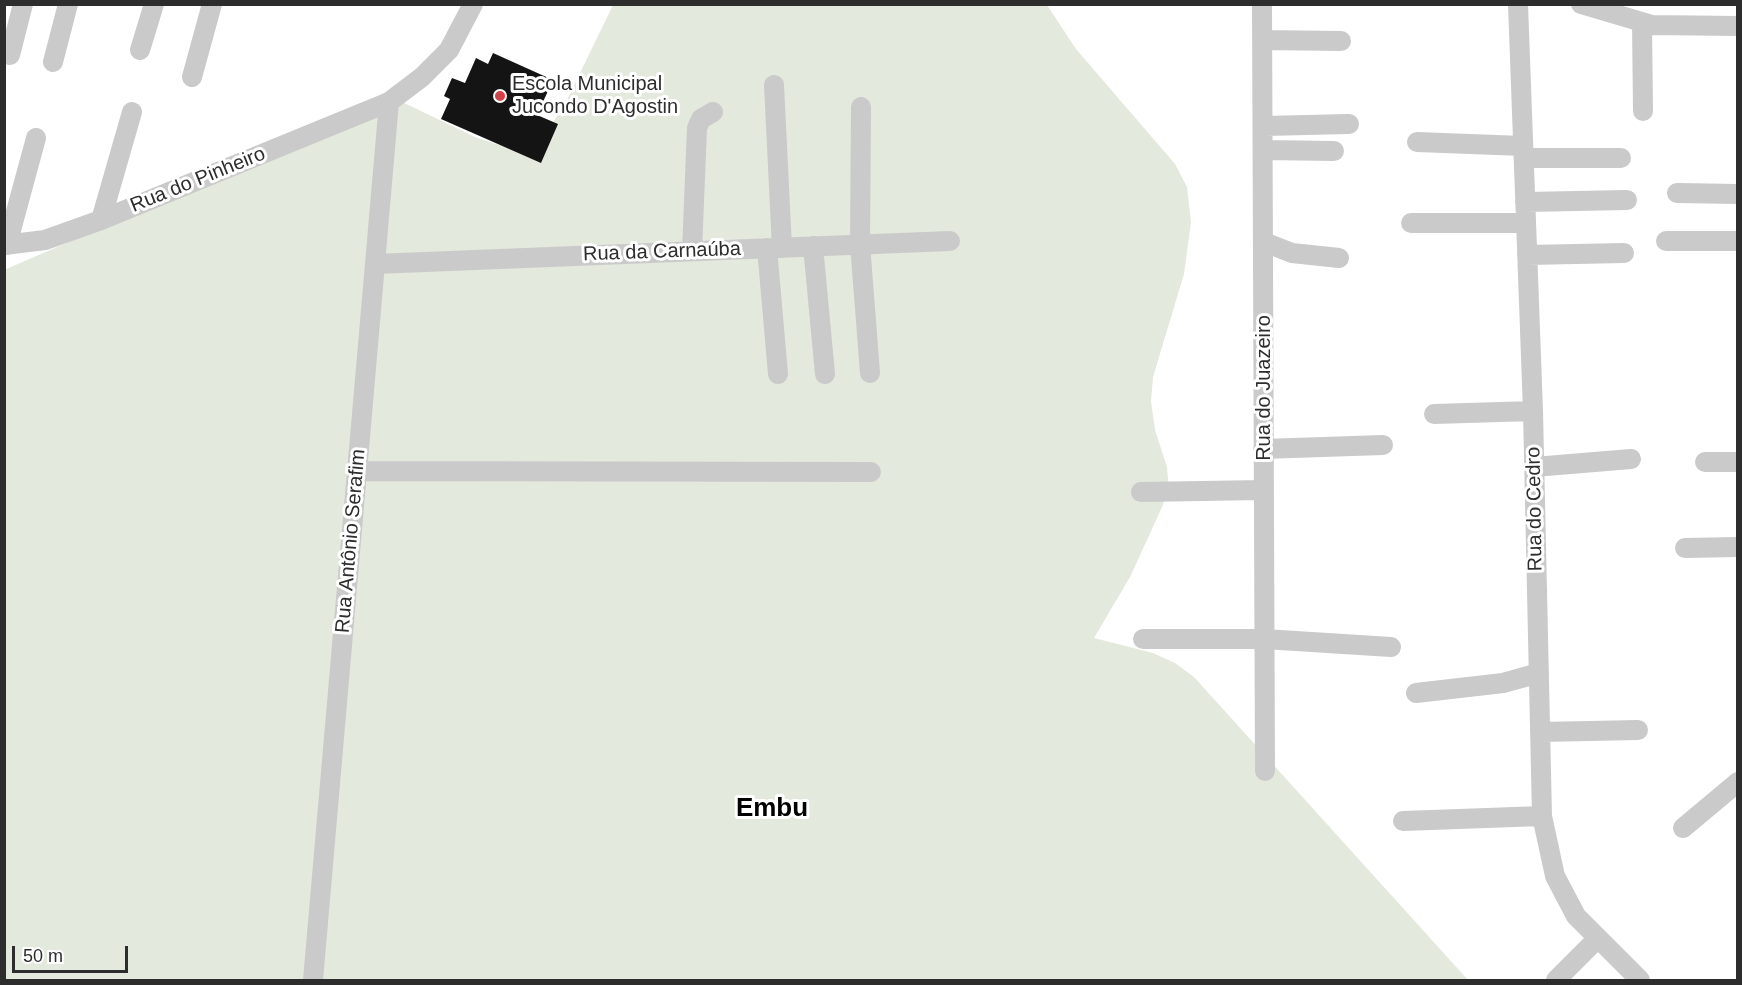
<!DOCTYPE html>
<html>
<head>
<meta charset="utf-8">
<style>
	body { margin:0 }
	#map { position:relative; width:1742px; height:985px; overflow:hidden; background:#fff; font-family:Helvetica,sans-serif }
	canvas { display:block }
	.frame { position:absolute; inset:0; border:6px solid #2d2d2d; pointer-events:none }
	.scale { position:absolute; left:12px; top:946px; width:116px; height:27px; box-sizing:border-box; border:3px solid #2d2d2d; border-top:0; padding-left:8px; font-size:18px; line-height:21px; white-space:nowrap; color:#2d2d2d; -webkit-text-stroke:4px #fff; paint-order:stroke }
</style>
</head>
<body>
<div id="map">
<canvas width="1742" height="985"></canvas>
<div class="frame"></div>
<div class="scale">50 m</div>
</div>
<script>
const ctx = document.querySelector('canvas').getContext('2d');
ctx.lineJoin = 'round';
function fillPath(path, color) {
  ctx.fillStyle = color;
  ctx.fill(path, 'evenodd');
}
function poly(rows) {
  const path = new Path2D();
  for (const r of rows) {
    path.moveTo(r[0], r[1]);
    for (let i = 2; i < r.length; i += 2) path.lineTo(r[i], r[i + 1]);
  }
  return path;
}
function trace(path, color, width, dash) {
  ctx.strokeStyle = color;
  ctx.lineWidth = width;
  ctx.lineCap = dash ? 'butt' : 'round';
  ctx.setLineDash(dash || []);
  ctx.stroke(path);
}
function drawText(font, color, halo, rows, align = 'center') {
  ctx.font = font + ' Helvetica,sans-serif';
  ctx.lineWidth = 6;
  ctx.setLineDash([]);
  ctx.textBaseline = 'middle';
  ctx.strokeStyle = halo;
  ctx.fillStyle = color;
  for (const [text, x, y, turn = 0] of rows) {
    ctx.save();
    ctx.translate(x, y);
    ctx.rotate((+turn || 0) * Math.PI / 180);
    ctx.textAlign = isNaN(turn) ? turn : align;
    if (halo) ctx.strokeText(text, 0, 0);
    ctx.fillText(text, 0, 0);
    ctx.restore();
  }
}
const green = poly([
	[613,5,1047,5,1076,49,1175,164,1187,187,1191,222,1184,274,1153,377,1151,401,1155,430,1167,467,1168,480,1163,505,1130,577,1094,638,1153,653,1175,663,1194,677,1468,980,5,980,4,270,398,100,475,137,499,145,523,145,551,125,565,104]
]);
const building = poly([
	[493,53,553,80,537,115,558,124,541,163,441,119,450,99,444,96,452,78,465,83,476,58,488,64]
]);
const minor = poly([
	[1262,4,1265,771],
	[1518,4,1533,411,1542,816,1555,876,1576,916,1640,980],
	[1581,4,1652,25,1738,26],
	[1642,22,1643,111],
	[1262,40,1341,41],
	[140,50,154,4],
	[10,55,23,4],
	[53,62,68,4],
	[192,77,212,4],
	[774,85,782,248],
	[861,107,860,244,870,373],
	[1264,126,1349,124],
	[1417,142,1523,146],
	[1264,150,1334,151],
	[1524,158,1621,158],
	[1677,193,1738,194],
	[1525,202,1627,200],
	[101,220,132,112],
	[1411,223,1526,223],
	[1666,241,1738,241],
	[1264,242,1292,253,1339,258],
	[4,245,45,240,101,220,389,102,422,77,449,50,473,4],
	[7,245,36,138],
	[813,246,825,374],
	[767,248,778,374],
	[692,251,697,128,701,119,713,112],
	[1527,255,1624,253],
	[375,264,950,241],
	[1434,414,1533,411],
	[1263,449,1383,445],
	[1705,462,1738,462],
	[1534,467,1631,459],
	[357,471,871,472],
	[1141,492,1263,490],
	[1685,548,1738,547],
	[1143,639,1264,639,1391,647],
	[1416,693,1503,683,1539,673],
	[1540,732,1638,730],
	[1403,821,1542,816],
	[1683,828,1738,782],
	[313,980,389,102],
	[1556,980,1598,938]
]);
const markers = [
	[500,96,6,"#d24146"]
];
const poiNames = [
	["Escola Municipal",512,84],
	["Jucondo D'Agostin",512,107]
];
const streetNames = [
	["Rua do Pinheiro",198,180,-22],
	["Rua da Carnaúba",662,252,-2],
	["Rua do Juazeiro",1264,388,-90],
	["Rua do Cedro",1535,509,-91],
	["Rua Antônio Serafim",351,541,-85]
];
const districtNames = [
	["Embu",772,809]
];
fillPath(green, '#e3e9dc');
fillPath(building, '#141414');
trace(minor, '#cacaca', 20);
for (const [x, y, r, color] of markers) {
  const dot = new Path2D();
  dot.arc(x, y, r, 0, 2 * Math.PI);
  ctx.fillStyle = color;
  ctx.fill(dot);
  trace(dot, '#fff', 2);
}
drawText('20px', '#2d2d2d', '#fff', poiNames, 'left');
drawText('20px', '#2d2d2d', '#fff', streetNames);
drawText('bold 26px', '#000', '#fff', districtNames);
</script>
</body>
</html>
